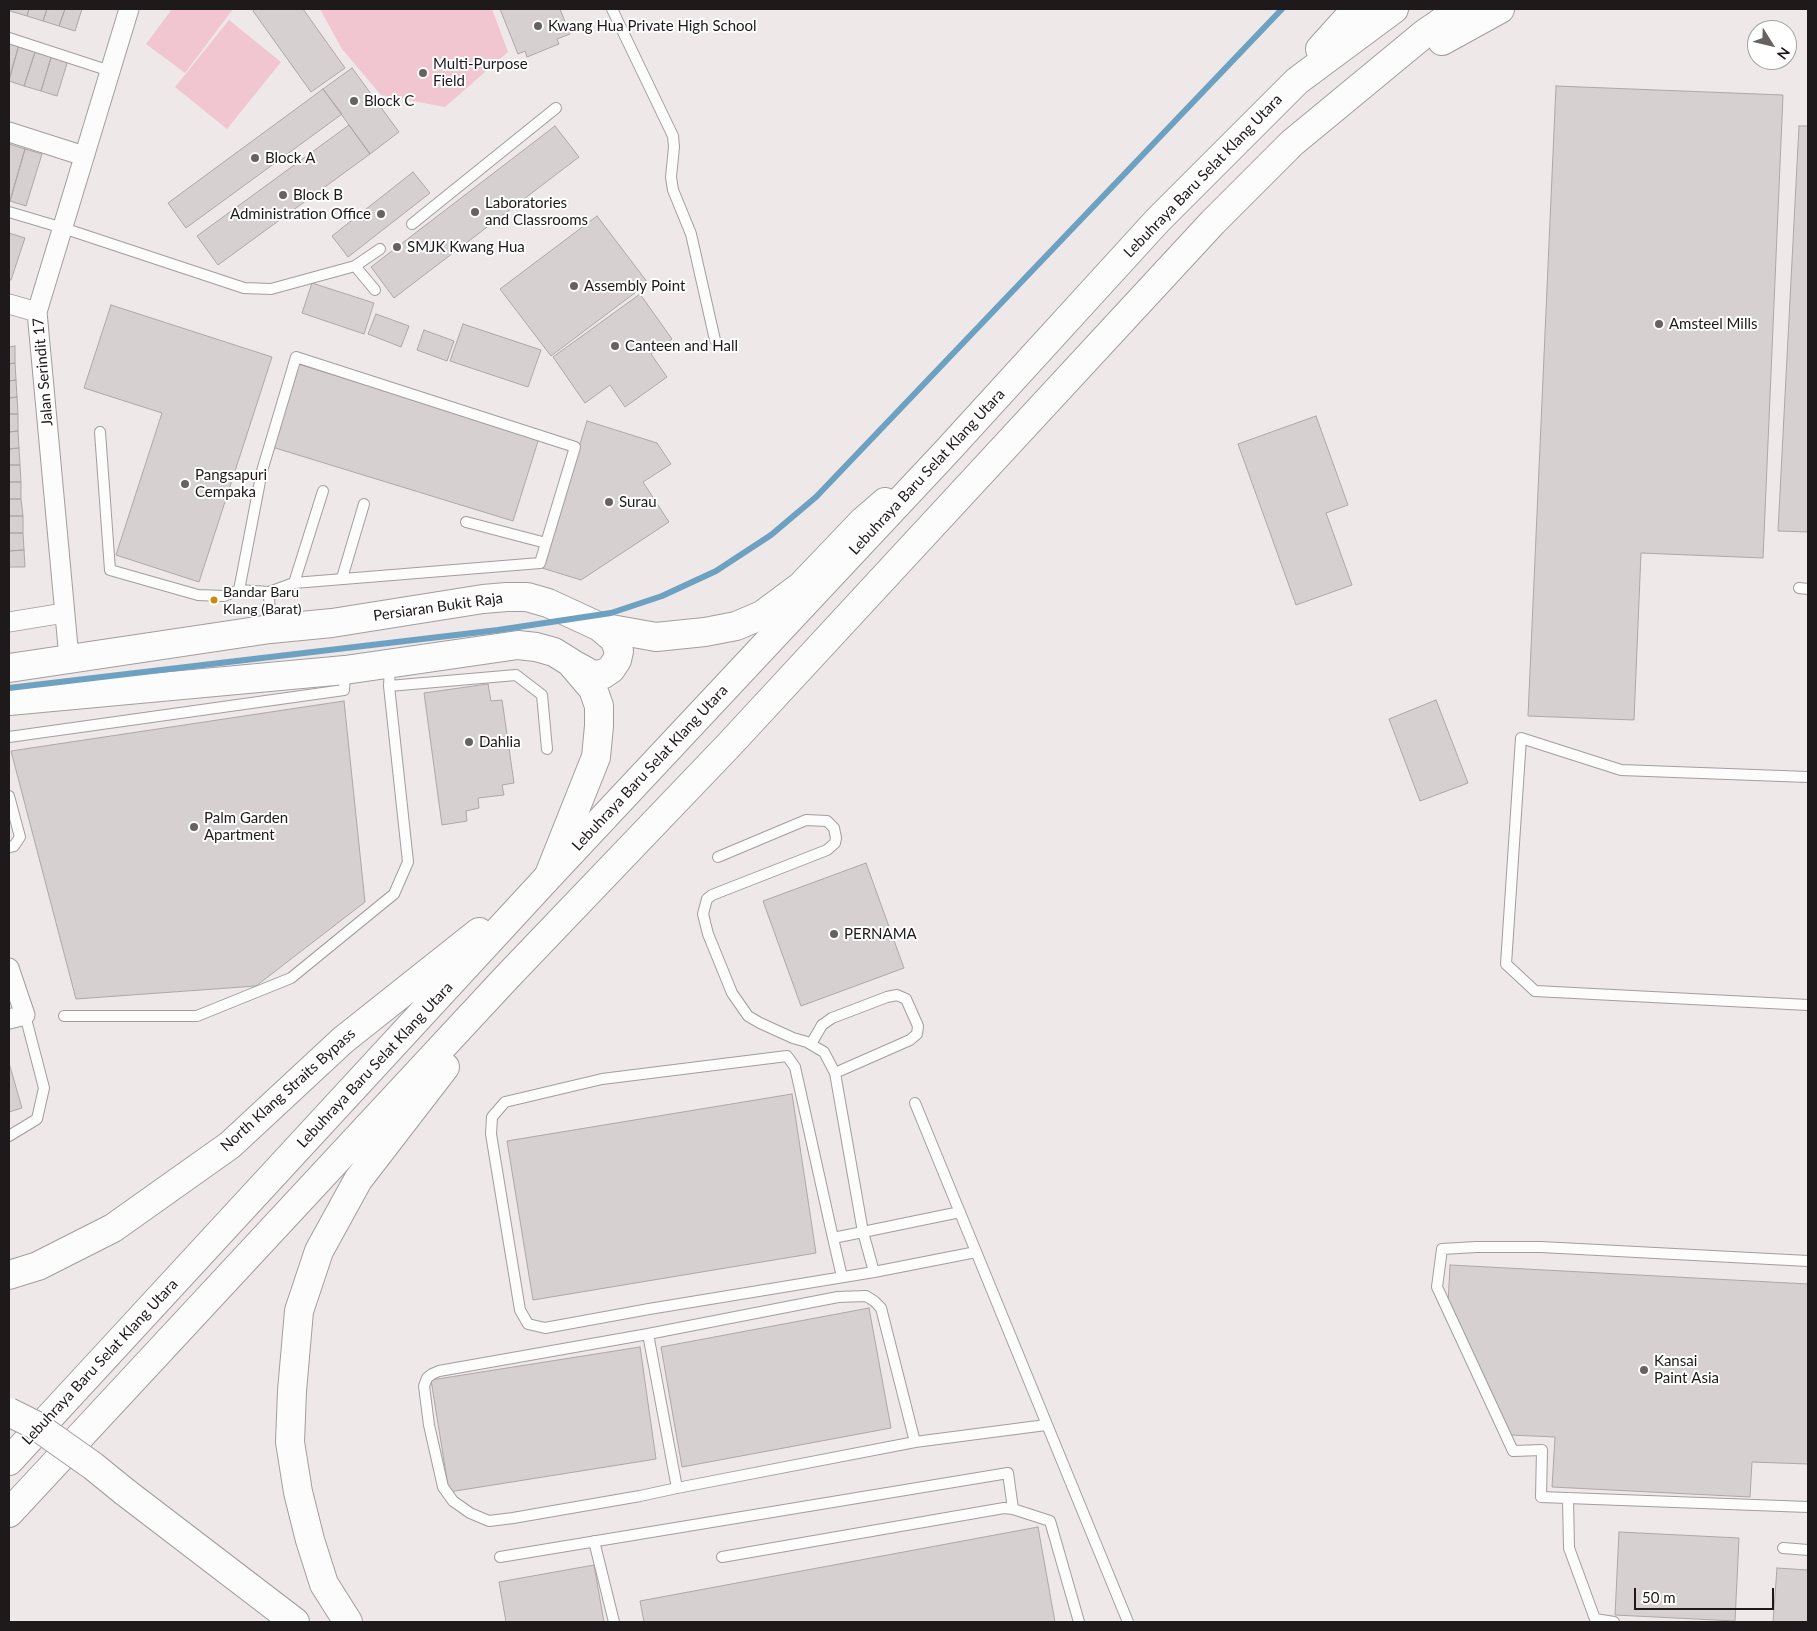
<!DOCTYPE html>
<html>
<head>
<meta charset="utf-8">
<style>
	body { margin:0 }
	#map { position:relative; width:1817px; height:1631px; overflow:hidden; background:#eee8e9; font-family:Lato,sans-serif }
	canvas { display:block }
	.frame { position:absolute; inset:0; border:10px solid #1e191a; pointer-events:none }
	.north { position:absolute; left:1747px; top:20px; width:50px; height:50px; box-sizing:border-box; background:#fff; border:1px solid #a5a3a3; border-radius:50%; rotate:126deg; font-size:14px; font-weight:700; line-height:20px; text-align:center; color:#1e191a }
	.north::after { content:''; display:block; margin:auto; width:18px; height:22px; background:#676162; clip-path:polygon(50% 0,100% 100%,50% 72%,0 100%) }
	.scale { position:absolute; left:1634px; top:1588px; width:140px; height:22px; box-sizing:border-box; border:2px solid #1e191a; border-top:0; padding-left:6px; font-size:15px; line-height:18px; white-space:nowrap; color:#1e191a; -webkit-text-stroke:4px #fff; paint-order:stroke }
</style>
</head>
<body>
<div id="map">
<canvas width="1817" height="1631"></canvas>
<div class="frame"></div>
<div class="north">N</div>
<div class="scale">50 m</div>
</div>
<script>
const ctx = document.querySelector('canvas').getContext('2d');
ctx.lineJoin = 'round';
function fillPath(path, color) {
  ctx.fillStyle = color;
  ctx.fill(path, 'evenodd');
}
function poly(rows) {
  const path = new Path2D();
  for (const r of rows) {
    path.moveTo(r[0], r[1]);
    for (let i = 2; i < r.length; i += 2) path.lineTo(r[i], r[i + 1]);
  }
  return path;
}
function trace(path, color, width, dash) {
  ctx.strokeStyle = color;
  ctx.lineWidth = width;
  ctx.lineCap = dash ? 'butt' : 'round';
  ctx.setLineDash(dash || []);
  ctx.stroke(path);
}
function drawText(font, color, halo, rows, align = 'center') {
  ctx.font = font + ' Lato,sans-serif';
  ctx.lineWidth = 4;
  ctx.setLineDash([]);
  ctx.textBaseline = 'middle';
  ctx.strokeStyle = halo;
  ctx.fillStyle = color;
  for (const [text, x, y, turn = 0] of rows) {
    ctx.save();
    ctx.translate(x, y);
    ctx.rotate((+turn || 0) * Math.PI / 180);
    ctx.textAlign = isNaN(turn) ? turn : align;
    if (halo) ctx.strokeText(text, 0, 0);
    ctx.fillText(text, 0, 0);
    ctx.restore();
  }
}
const green = poly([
	[172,9,233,9,185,73,146,44],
	[320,9,492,9,508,52,445,107,381,95,342,49],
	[229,20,281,62,227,129,175,87]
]);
const building = poly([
	[11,9,29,9,27,16,10,11,11,9],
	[29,9,47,9,43,21,27,16,29,9],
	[47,9,65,9,59,26,43,21,47,9],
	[65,9,82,9,75,31,59,26,65,9],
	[255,9,303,9,345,68,311,92,253,11,255,9],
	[500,9,560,9,570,34,557,39,559,44,527,57,525,51,518,54,500,9],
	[9,38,20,41,9,79,9,38],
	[20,41,37,46,24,86,9,81,20,41],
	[37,46,53,51,41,91,24,86,37,46],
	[53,51,69,57,57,96,41,91,53,51],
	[352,68,399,132,370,154,323,89,352,68],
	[1556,86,1783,95,1763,558,1641,553,1634,720,1528,716,1556,86],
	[323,89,342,114,186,228,168,203,323,89],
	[349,125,370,154,218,265,197,236,349,125],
	[555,126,579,157,394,298,371,267,555,126],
	[1799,126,1808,126,1808,532,1778,531,1799,126],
	[9,144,25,149,10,201,9,200,9,144],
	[25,149,42,154,26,206,10,201,25,149],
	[413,172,430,193,348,257,332,236,413,172],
	[597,216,648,283,551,356,500,289,597,216],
	[9,233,25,238,11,280,9,280,9,233],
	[312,283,374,303,364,334,302,313,312,283],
	[640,294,672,339,651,354,667,377,625,407,610,385,585,403,553,357,640,294],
	[111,305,272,357,199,582,116,555,162,413,84,388,111,305],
	[376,314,409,326,401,347,368,334,376,314],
	[463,324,541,350,528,387,450,361,463,324],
	[424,330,454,341,447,361,417,350,424,330],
	[15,346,15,363,9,364,9,347,15,346],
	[15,363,16,380,9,381,9,364,15,363],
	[298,364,539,438,513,521,272,447,298,364],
	[16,380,17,397,9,398,9,381,16,380],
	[17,397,18,414,9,414,9,398,17,397],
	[9,414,18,414,18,431,9,432,9,414],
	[1316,416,1348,505,1326,513,1352,585,1296,605,1238,444,1316,416],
	[587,421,657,443,671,464,643,482,669,522,581,580,542,568,587,421],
	[18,431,19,448,9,449,9,432,18,431],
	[19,448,20,465,9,465,9,449,19,448],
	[9,465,20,465,21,482,9,482,9,465],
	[9,482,21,482,21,499,9,499,9,482],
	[9,499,21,499,23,516,9,516,9,499],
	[9,516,23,516,23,533,9,533,9,516],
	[9,533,23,533,24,550,9,551,9,533],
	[24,550,25,567,9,567,9,551,24,550],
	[488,684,491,701,502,700,514,783,502,785,504,795,478,798,479,808,466,811,467,821,442,825,424,693,488,684],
	[1436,700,1468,783,1420,801,1389,719,1436,700],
	[344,701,365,902,256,986,76,999,11,751,344,701],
	[866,863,904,968,801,1006,763,901,866,863],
	[9,1063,22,1108,9,1112,9,1063],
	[792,1094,816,1253,533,1300,507,1141,792,1094],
	[1450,1265,1808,1284,1808,1464,1752,1462,1750,1497,1552,1487,1555,1437,1510,1435,1448,1305,1450,1265],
	[869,1308,891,1428,682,1467,661,1347,869,1308],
	[640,1347,656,1459,449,1492,431,1380,640,1347],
	[1038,1527,1055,1622,644,1622,640,1601,1038,1527],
	[1619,1532,1739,1538,1735,1621,1615,1615,1619,1532],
	[594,1565,604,1622,506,1622,499,1582,594,1565],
	[1777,1568,1808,1570,1808,1622,1773,1622,1777,1568]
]);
const lane = poly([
	[612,9,673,136,674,147,671,177,673,190,691,234,715,340],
	[9,38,110,71],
	[9,212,63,228,244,288,271,289,355,266,375,290],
	[412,224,556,108],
	[355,266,380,249],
	[100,432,110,570,198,595,224,596,239,590,269,592,294,583,540,563,575,447,296,357,262,471,239,590],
	[466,522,546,543],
	[342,578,364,504],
	[294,583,323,491],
	[1799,588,1808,589],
	[269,592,270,628],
	[389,686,516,675,542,695,547,749],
	[9,737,344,690,345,672],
	[1808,777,1621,770,1521,738,1506,964,1535,991,1808,1005],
	[9,796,20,837,14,846,9,847],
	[718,857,806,820,827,821,834,828,836,838,835,843,827,850,712,895,707,899,703,914,708,934,732,993,748,1016,760,1023,793,1038,807,1042,817,1048,824,1052,835,1073,863,1232,960,1212],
	[64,1016,197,1016,291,978,394,894,408,862,389,686,390,666],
	[811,1044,822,1025,832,1018,887,997,897,995,906,999,918,1026,917,1034,910,1040,835,1073],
	[915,1103,1128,1622],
	[9,1136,37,1119,44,1088,25,1015],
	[833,1238,842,1277],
	[1808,1261,1541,1247,1476,1247,1442,1249,1437,1287,1513,1451,1542,1450,1541,1497,1808,1507],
	[874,1272,863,1232,833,1238,795,1067,787,1056,602,1079,505,1102,492,1117,491,1134,520,1310,528,1324,545,1328,649,1309,874,1272,976,1252],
	[648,1334,838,1297,866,1296,874,1301,881,1308,915,1442],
	[677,1488,648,1334,439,1371,432,1374,427,1378,424,1386,429,1425,443,1487,453,1501,470,1513,489,1521,513,1518,640,1496,677,1488,915,1442,1046,1425],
	[1568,1498,1569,1548,1595,1619,1614,1622],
	[594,1541,614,1622],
	[1783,1548,1808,1550],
	[500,1557,1008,1473,1013,1509],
	[722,1557,1004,1508,1013,1509,1050,1521,1079,1622]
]);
const street = poly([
	[9,132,84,156],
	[9,304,37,312],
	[9,622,64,613],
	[69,658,37,312,129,9],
	[9,968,25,1015,9,1019]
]);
const secondary = poly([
	[571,663,591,674,602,675,611,669,617,660,619,651,614,639,600,627],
	[9,668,270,629,332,623,483,599,507,597,527,597,548,603,600,627,656,637,705,632,736,626,762,615,801,586,863,521,885,502],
	[9,701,345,670,518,645,536,647,554,652,570,662,593,689,599,706,599,726,596,757,549,875]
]);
const highway = poly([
	[1442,41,1500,9],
	[1320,49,1356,9],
	[9,1275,38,1266,113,1228,230,1145,343,1040,479,932],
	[9,1461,549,876,948,450,1158,220,1297,81,1394,9],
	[125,1492,295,1622],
	[9,1513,507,977,729,745,1213,222,1292,143,1424,34,1460,9],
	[348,1622,324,1584,310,1540,298,1492,290,1442,292,1391,299,1311,319,1251,358,1180,445,1067]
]);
const highwayBridge = poly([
	[9,1412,35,1425,93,1466,125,1492]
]);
const rail1 = poly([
	[9,688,498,630,611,613,662,596,716,571,771,535,816,497,1282,9]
]);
const markers = [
	[538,26,5,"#676162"],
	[423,73,5,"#676162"],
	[354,101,5,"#676162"],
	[255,158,5,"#676162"],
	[283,195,5,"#676162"],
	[475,212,5,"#676162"],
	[381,214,5,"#676162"],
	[397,247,5,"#676162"],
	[574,286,5,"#676162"],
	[1659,324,5,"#676162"],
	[615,346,5,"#676162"],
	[185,484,5,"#676162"],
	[609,502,5,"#676162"],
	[214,600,4.5,"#cc8a05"],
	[469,742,5,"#676162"],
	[194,827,5,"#676162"],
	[834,934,5,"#676162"],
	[1644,1370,5,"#676162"]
];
const busNames = [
	["Bandar Baru",223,592],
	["Klang (Barat)",223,609]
];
const poiNames = [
	["Kwang Hua Private High School",548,26],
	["Multi-Purpose",433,64],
	["Field",433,81],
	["Block C",364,101],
	["Block A",265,158],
	["Block B",293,195],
	["Laboratories",485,203],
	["and Classrooms",485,220],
	["Administration Office",371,214,"right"],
	["SMJK Kwang Hua",407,247],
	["Assembly Point",584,286],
	["Amsteel Mills",1669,324],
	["Canteen and Hall",625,346],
	["Pangsapuri",195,475],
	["Cempaka",195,492],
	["Surau",619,502],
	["Dahlia",479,742],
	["Palm Garden",204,818],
	["Apartment",204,835],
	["PERNAMA",844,934],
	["Kansai",1654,1361],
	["Paint Asia",1654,1378]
];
const streetNames = [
	["Lebuhraya Baru Selat Klang Utara",1203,176,-46],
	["Jalan Serindit 17",43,372,-95],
	["Lebuhraya Baru Selat Klang Utara",927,472,-47],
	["Persiaran Bukit Raja",438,607,-8],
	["Lebuhraya Baru Selat Klang Utara",650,768,-47],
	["Lebuhraya Baru Selat Klang Utara",375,1065,-47],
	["North Klang Straits Bypass",288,1090,-42],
	["Lebuhraya Baru Selat Klang Utara",100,1362,-47]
];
fillPath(green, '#f1c6d1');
fillPath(building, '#d6d0d1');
trace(building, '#ada7a8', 1);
trace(lane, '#a39d9e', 12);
trace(street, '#a39d9e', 21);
trace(secondary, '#a39d9e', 30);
trace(highway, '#a39d9e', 30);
trace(lane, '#fcfcfc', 10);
trace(street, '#fcfcfc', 19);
trace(secondary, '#fcfcfc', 28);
trace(highway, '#fcfcfc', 28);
trace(highwayBridge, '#a39d9e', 30, []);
trace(highwayBridge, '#fcfcfc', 28);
trace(rail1, '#6da1c2', 6);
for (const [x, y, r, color] of markers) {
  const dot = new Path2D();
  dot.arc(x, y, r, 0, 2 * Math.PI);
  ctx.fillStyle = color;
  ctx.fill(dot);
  trace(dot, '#fff', 2);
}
drawText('14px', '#1e191a', '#fff', busNames, 'left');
drawText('15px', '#1e191a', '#fff', poiNames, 'left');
drawText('15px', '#1e191a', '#fff', streetNames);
</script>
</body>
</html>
